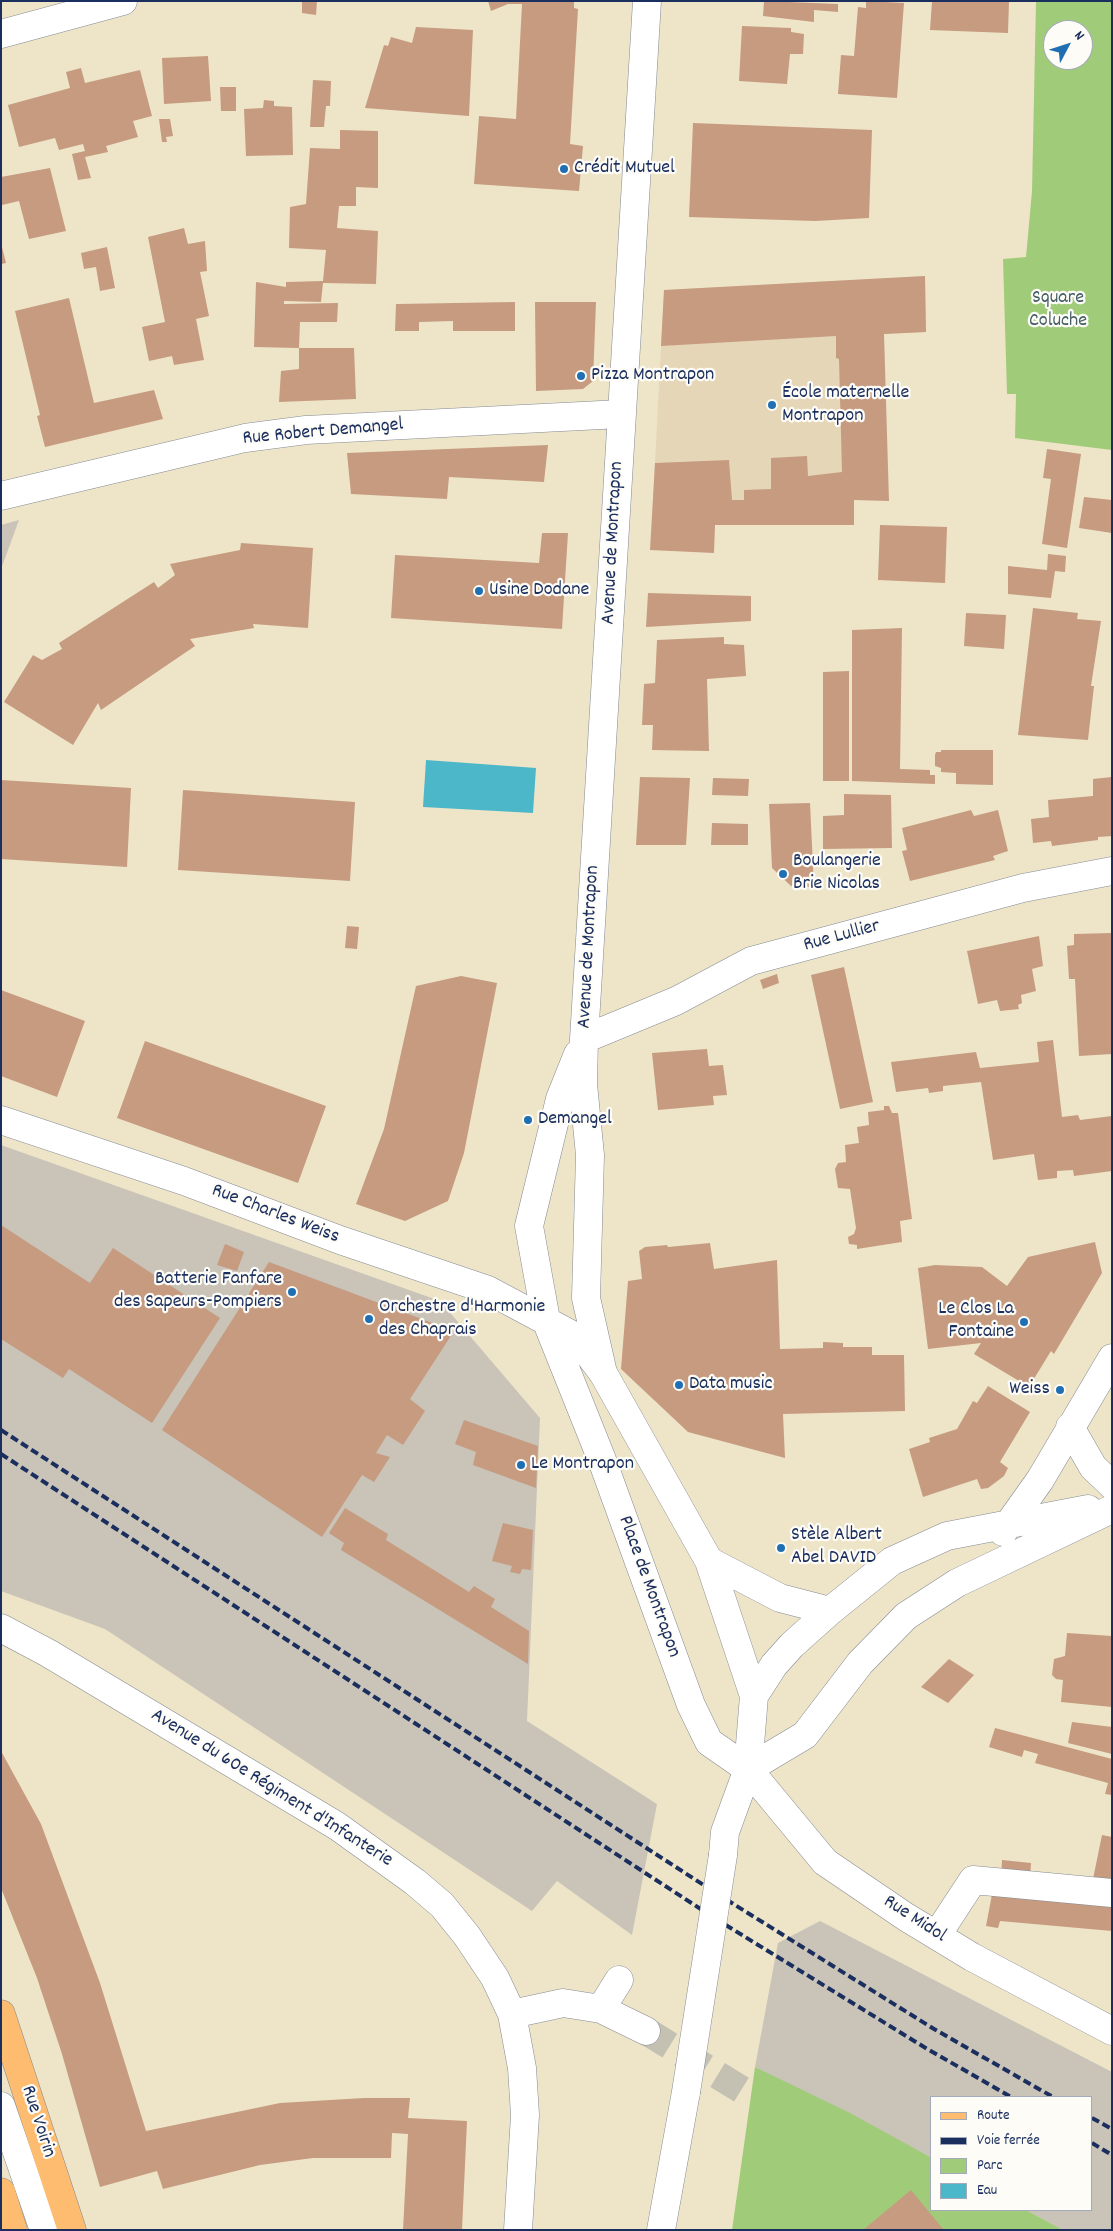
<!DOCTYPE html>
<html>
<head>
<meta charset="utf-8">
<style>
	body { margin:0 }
	#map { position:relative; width:1113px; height:2231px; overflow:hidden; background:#eee5c8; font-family:Dekko,sans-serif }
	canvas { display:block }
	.frame { position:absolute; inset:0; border:2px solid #1b2f5e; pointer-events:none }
	.legend { position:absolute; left:930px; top:2096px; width:162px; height:115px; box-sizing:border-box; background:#fdfcf7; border:1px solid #a3aaba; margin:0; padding:6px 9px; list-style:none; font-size:15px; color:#1b2f5e }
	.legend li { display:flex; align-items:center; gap:10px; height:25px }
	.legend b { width:25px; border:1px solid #a3aaba }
	.north { position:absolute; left:1043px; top:20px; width:50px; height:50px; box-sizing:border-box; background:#fdfcf7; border:1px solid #a3aaba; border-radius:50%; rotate:50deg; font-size:14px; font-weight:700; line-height:20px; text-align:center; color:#1b2f5e }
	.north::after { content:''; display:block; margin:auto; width:18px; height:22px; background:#1f6fb2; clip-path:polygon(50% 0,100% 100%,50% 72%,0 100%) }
</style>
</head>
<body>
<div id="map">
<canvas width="1113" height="2231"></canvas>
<div class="frame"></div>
<ul class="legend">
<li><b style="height:6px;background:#fdbc6f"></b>Route</li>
<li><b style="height:6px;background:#1b2f5e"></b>Voie ferrée</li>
<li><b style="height:14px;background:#a0cc7a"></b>Parc</li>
<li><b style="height:14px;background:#4cb7c8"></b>Eau</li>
</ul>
<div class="north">N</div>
</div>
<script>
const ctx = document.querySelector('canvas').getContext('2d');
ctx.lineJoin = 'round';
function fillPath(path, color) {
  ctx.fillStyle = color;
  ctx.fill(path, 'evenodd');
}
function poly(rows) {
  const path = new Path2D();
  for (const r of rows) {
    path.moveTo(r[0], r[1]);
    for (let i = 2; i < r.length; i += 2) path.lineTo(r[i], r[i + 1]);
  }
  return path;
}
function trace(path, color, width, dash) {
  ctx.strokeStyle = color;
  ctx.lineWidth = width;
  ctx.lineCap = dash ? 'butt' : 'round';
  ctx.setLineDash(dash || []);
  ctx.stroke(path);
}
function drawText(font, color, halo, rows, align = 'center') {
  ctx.font = font + ' Dekko,sans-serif';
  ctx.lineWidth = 4.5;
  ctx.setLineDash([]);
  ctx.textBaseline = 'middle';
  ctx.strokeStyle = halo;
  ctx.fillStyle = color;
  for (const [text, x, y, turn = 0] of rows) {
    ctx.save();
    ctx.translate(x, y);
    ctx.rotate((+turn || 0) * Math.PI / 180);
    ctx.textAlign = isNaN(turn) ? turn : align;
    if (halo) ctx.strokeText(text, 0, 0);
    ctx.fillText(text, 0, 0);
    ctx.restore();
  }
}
const built = poly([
	[925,276,926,332,884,334,854,500,653,500,664,290]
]);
const industrial = poly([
	[19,520,1,569,1,525],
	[1,1145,440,1301,540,1418,527,1721,657,1804,632,1935,557,1881,532,1911,105,1629,1,1591],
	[820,1921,1112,2072,1112,2230,1063,2230,1026,2210,1092,2210,1092,2097,932,2097,932,2158,755,2067,778,1943]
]);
const green = poly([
	[1036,1,1112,1,1112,450,1015,438,1016,394,1007,394,1003,259,1026,257,1032,191],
	[1053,30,1083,30,1083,60,1053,60],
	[755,2067,850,2113,932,2158,932,2210,1026,2210,1063,2230,732,2230]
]);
const water = poly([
	[426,760,536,768,533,813,423,807]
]);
const building = poly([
	[302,1,317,1,316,15,302,13],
	[488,1,574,1,574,8,578,9,570,144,583,146,579,191,474,184,479,116,516,119,522,4,508,4,491,11],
	[764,1,838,4,838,12,814,10,814,22,763,16],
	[866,1,904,3,897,98,838,94,841,55,854,56,858,7,866,8],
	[932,1,1009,1,1008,33,930,30],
	[742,26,791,28,791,32,804,34,803,54,790,54,787,84,739,81],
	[416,27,473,30,469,116,365,108,384,45,388,46,391,37,412,43],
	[208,56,211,101,164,104,162,58],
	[81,68,85,83,140,70,152,116,133,121,138,137,106,146,108,152,85,157,91,178,78,180,72,154,85,151,83,144,59,150,55,138,19,147,8,105,70,88,66,72],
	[313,80,331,81,330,106,326,106,324,127,310,127],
	[220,87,236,87,236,111,221,111],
	[264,100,274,101,274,106,292,107,293,155,246,156,244,109,263,108],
	[159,119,170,119,173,136,166,137,167,142,162,142],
	[693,123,872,130,869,218,815,221,689,217],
	[340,130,378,131,378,188,356,187,356,206,339,206,337,228,378,231,376,284,323,283,321,302,284,301,284,304,338,303,337,322,300,322,299,348,254,347,256,282,286,287,286,282,323,281,326,250,289,248,290,207,306,204,310,148,340,149],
	[50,168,66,231,29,239,19,201,2,205,1,177],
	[184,228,188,244,205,241,207,271,200,272,209,316,196,319,204,360,174,365,172,356,149,361,142,327,165,322,148,237],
	[2,247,6,263,1,264,1,248],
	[107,247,115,288,100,291,96,267,84,269,81,253],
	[925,276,926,332,884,334,889,501,854,500,854,525,715,525,714,553,650,550,655,463,729,460,732,500,744,500,744,490,771,489,771,458,807,456,808,476,842,472,839,359,836,358,836,336,661,346,664,290],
	[69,298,94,403,154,390,163,419,45,447,37,416,40,415,15,311],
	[515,302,515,331,453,331,453,321,419,322,419,331,395,331,396,304],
	[535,302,596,302,593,381,583,389,536,391],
	[299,348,354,348,356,399,279,402,281,371,299,369],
	[548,445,544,482,449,477,447,499,351,494,347,453],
	[1047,449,1081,454,1067,548,1042,544,1051,479,1043,478],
	[1084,497,1112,500,1112,533,1079,528],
	[880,525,947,527,945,583,878,580],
	[542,533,568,533,562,629,391,618,395,555,539,563],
	[241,543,313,548,308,628,253,624,254,628,190,639,195,646,101,710,98,703,73,745,4,702,33,655,42,660,62,649,59,643,154,582,158,588,175,575,170,564,240,550],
	[1048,554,1066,556,1065,572,1055,571,1051,598,1008,594,1008,566,1047,570],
	[648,593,751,596,751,621,646,627],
	[1033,608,1078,613,1077,619,1101,621,1091,686,1094,686,1088,740,1018,735],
	[966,613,1006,615,1004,649,964,646],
	[902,628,900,769,930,770,930,775,935,775,935,784,852,781,852,630],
	[724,637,724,644,744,645,746,676,707,679,709,751,652,750,653,725,642,725,644,684,655,683,657,640],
	[849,671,849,781,823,781,823,672],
	[941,750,993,750,993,785,956,784,956,773,941,772,941,768,935,766,935,755,936,752,941,752],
	[640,777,690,778,686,845,636,845],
	[1112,777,1112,836,1098,837,1098,840,1052,846,1051,841,1033,843,1031,819,1049,817,1048,800,1093,796,1093,779],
	[713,778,749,779,748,796,712,795],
	[1,780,131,788,127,867,1,859],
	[183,790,355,802,350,881,178,870],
	[844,794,891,795,892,848,823,849,823,816,844,815],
	[810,803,814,887,791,886,772,868,769,804],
	[971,810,974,816,998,810,1008,851,993,856,995,860,910,881,902,851,907,850,902,828],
	[712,823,748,824,748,845,711,845],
	[347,926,359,927,357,949,345,948],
	[1112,933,1112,1054,1079,1056,1075,979,1069,979,1067,946,1074,945,1074,934],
	[1039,936,1043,966,1032,969,1036,991,1021,995,1022,1003,1018,1005,1019,1009,1000,1011,997,1000,978,1004,967,951],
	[844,967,873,1102,840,1109,811,975],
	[777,974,779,983,763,989,760,980],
	[461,976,497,983,464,1153,448,1201,405,1221,356,1204,384,1129,416,986],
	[1,990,85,1021,57,1097,1,1076],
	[1053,1040,1062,1117,1078,1115,1080,1120,1112,1116,1112,1171,1074,1176,1073,1170,1057,1171,1057,1178,1038,1180,1034,1154,993,1160,981,1082,943,1086,943,1091,929,1093,928,1088,896,1092,891,1062,976,1052,980,1068,1039,1062,1037,1042],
	[145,1041,326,1106,298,1183,117,1118],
	[707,1049,709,1066,723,1065,727,1095,713,1096,714,1105,658,1110,652,1053],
	[884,1106,889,1106,892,1113,898,1113,912,1219,900,1221,902,1242,857,1249,857,1245,849,1244,848,1237,854,1234,856,1228,850,1189,838,1188,835,1169,838,1163,846,1162,845,1145,859,1143,857,1127,869,1125,868,1112,884,1110],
	[1,1225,90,1283,113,1248,220,1318,152,1423,69,1369,63,1378,1,1339],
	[1095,1242,1102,1273,1054,1354,1051,1351,1029,1387,974,1354,981,1343,928,1349,918,1268,935,1265,982,1267,1007,1286,1028,1257],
	[710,1243,714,1269,777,1260,780,1349,823,1348,823,1342,843,1343,843,1347,872,1347,872,1355,904,1355,905,1411,783,1414,785,1458,688,1432,621,1369,628,1281,642,1279,639,1251,645,1247,667,1245,668,1247],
	[225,1244,244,1252,237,1271,217,1265],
	[269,1262,454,1331,410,1399,425,1411,403,1445,387,1435,376,1453,390,1457,374,1482,362,1475,322,1537,162,1430],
	[988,1386,1030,1412,1000,1462,1008,1468,1004,1476,988,1488,981,1489,977,1479,923,1497,909,1449,930,1442,929,1438,957,1429,973,1401,977,1403],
	[464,1420,538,1446,536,1488,473,1465,476,1452,455,1444],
	[345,1508,388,1534,386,1540,469,1592,474,1586,495,1599,491,1607,529,1631,528,1664,341,1550,344,1543,329,1533],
	[503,1523,533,1530,531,1570,522,1569,520,1574,510,1572,512,1566,492,1561],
	[1067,1633,1112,1636,1112,1707,1061,1702,1063,1680,1056,1679,1052,1675,1054,1659,1065,1656],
	[949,1659,974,1675,948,1703,921,1687],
	[1072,1722,1112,1727,1112,1754,1068,1743],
	[995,1728,1112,1759,1112,1795,1105,1794,1108,1783,1035,1763,1038,1754,1024,1750,1022,1757,989,1747],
	[1,1751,41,1824,100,1983,146,2131,280,2103,364,2098,410,2098,408,2118,467,2121,462,2230,403,2230,408,2134,392,2133,391,2158,313,2158,260,2165,163,2189,157,2171,100,2187,62,2054,37,1978,1,1888],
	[1102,1835,1112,1837,1112,1881,1093,1879],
	[1002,1860,1031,1863,1030,1879,1001,1877],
	[993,1889,1112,1901,1112,1931,1000,1921,998,1928,986,1926],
	[911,2190,944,2230,863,2230]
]);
const minorTunnel = poly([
	[646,2031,747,2093]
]);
const minor = poly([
	[1,34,123,1],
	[1,496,245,438,306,430,621,414],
	[584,1039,676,1001,751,961,1023,888,1112,871],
	[578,1054,560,1099,529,1226,546,1320,602,1460,691,1705,709,1742,748,1769,825,1862,906,1917,972,1957,1112,2031],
	[1,1120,184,1181,340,1240,488,1290,576,1337,603,1373,709,1561,754,1696,748,1769,725,1832,723,1855],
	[603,1373,586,1298,590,1155,583,1084,584,1039,647,1],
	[1070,1427,1093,1467,1112,1485],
	[1003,1532,1040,1480,1112,1358],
	[709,1561,780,1598,830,1611],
	[1,1628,48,1653,337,1826,415,1882,442,1905,467,1936,495,1978,512,2014,522,2068,525,2115,518,2230],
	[754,1696,774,1665,792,1645,830,1611,892,1561,947,1536,1088,1509],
	[748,1769,805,1735,860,1663,906,1616,957,1583,1112,1509],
	[937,1935,973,1880,1112,1893],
	[601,2009,619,1980],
	[512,2014,563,2003,601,2009,646,2031],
	[1,2106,44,2230],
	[661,2230,686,2092]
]);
const major = poly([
	[1,2014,72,2230],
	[1,2192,13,2230]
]);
const rail = poly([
	[1,1430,719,1895,934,2029,1053,2097],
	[1,1454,716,1919,924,2047,1011,2097],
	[1092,2118,1112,2129],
	[1092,2143,1112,2155]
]);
const minorBridge = poly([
	[686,2092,723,1855]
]);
const markers = [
	[564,169,5,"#1f6fb2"],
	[581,376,5,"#1f6fb2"],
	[772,405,5,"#1f6fb2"],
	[479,591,5,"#1f6fb2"],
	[783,874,5,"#1f6fb2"],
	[528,1120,5,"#1f6fb2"],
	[292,1292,5,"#1f6fb2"],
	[369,1319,5,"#1f6fb2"],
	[1024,1322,5,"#1f6fb2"],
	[679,1385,5,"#1f6fb2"],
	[1060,1390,5,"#1f6fb2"],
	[521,1465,5,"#1f6fb2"],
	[781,1548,5,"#1f6fb2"]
];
const poiNames = [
	["Crédit Mutuel",574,169],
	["Pizza Montrapon",591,376],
	["École maternelle",782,394],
	["Montrapon",782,417],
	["Usine Dodane",489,591],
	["Boulangerie",793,862],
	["Brie Nicolas",793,885],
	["Demangel",538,1120],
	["Batterie Fanfare",282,1280,"right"],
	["des Sapeurs-Pompiers",282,1303,"right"],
	["Orchestre d'Harmonie",379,1308],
	["des Chaprais",379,1331],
	["Le Clos La",1014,1310,"right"],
	["Fontaine",1014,1333,"right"],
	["Data music",689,1385],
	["Weiss",1050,1390,"right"],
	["Le Montrapon",531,1465],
	["Stèle Albert",791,1536],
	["Abel DAVID",791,1559]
];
const parkNames = [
	["Square",1058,299],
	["Coluche",1058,322]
];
const streetNames = [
	["Rue Robert Demangel",323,433,-5],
	["Avenue de Montrapon",614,543,-87],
	["Rue Lullier",842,937,-15],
	["Avenue de Montrapon",590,947,-87],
	["Rue Charles Weiss",275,1215,21],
	["Place de Montrapon",648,1587,70],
	["Avenue du 60e Régiment d'Infanterie",271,1789,32],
	["Rue Midol",914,1920,33],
	["Rue Voirin",37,2122,72]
];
fillPath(built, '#e5d6b8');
fillPath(industrial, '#c9c3b8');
fillPath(green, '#a0cc7a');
fillPath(water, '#4cb7c8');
fillPath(building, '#c69b80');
trace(minorTunnel, '#c4c1b3', 28, [28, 14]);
trace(minor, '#848a93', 29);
trace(major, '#848a93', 29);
trace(minor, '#fff', 28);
trace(major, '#fdbc6f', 28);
trace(rail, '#1b2f5e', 4, [8, 4]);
trace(minorBridge, '#848a93', 29, []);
trace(minorBridge, '#fff', 28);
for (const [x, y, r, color] of markers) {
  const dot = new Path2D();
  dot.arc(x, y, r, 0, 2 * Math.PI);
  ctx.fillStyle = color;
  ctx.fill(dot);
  trace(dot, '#fdfcf7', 2);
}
drawText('20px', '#1b2f5e', '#fdfcf7', poiNames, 'left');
drawText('20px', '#435e66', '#fdfcf7', parkNames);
drawText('20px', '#1b2f5e', '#fdfcf7', streetNames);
</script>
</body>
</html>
